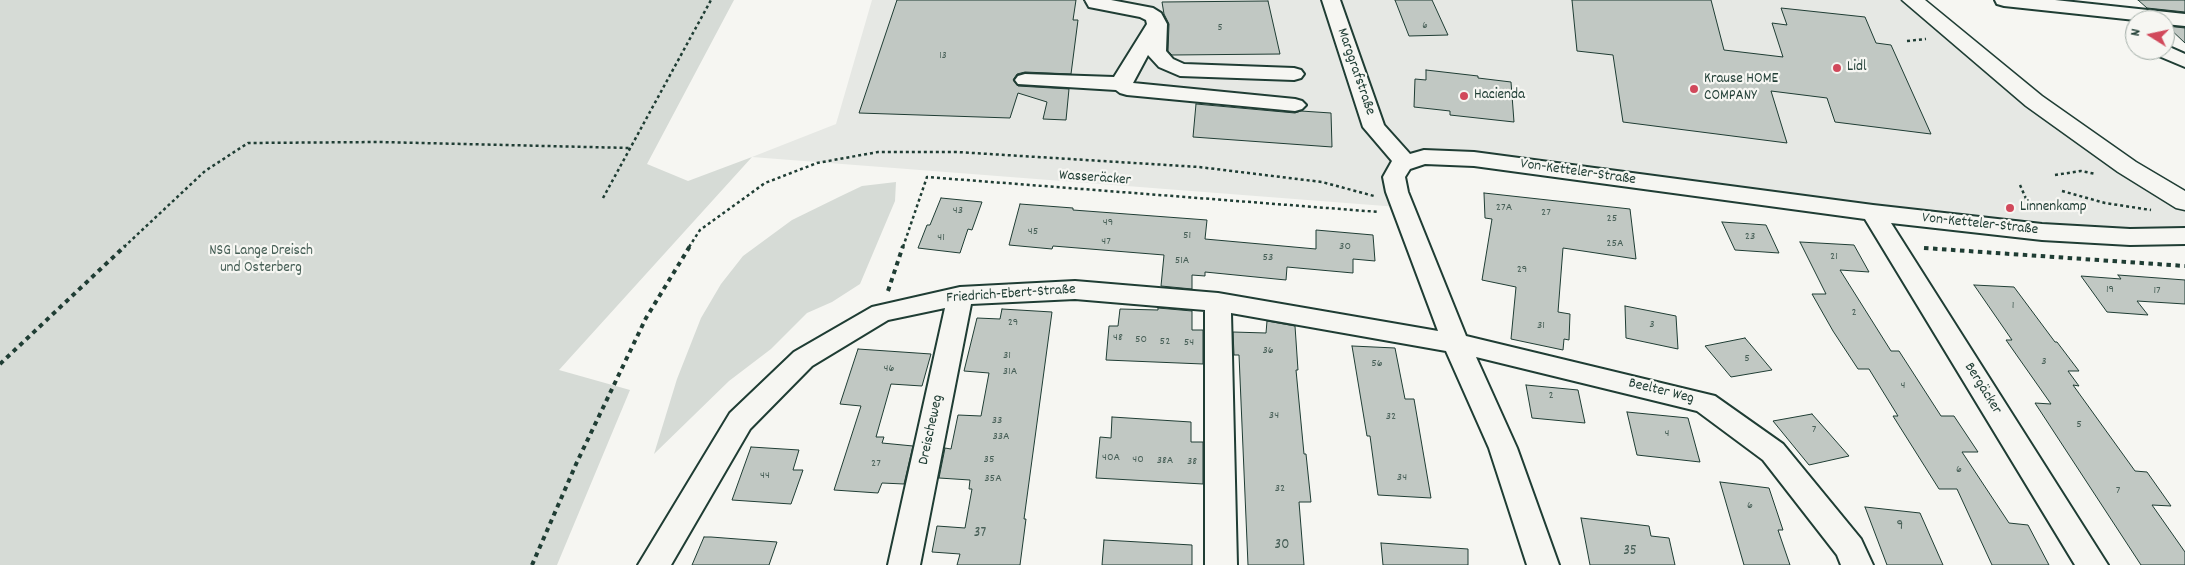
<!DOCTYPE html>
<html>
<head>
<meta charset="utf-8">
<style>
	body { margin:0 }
	#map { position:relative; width:2185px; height:565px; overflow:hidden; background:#f6f6f2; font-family:Dekko,sans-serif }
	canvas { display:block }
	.north { position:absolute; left:2125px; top:10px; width:50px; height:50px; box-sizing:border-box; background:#f6f6f2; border:1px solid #a0aca6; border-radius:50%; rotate:280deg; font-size:14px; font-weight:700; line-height:20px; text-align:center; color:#1f3d34 }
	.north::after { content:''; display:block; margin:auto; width:18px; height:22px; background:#d1495b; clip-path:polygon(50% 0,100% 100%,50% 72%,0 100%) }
</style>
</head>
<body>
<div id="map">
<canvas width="2185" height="565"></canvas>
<div class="north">N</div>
</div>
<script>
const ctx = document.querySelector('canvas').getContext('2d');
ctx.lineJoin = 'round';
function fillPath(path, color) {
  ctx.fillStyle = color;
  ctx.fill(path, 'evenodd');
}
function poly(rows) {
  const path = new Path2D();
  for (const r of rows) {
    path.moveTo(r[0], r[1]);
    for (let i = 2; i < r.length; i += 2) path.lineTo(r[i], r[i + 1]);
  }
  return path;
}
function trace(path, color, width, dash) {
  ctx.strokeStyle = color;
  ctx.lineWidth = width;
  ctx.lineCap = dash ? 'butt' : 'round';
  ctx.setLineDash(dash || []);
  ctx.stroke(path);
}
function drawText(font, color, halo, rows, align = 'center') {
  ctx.font = font + ' Dekko,sans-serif';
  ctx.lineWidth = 4.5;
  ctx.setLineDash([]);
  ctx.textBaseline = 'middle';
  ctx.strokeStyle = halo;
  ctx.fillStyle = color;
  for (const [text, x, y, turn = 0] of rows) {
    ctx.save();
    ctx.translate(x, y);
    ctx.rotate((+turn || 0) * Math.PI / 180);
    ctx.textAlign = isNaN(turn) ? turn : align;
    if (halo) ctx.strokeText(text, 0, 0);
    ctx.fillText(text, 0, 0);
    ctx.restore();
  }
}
const built = poly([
	[872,0,1906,0,2185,207,2185,229,2148,232,2027,226,1484,156,1395,161,1398,207,752,157,836,124]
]);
const green = poly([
	[0,0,734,0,647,164,688,181,752,157,559,370,630,390,557,565,0,565],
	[896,182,895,201,860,284,832,302,807,313,771,349,729,381,654,454,677,379,701,318,721,284,743,256,792,220,841,196,862,186]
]);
const building = poly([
	[897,0,1076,0,1073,20,1078,20,1071,74,1025,72,1017,74,1013,80,1018,86,1069,89,1066,120,1043,119,1047,102,1018,93,1010,118,859,113,897,0],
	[1395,0,1432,0,1448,35,1409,36,1395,0],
	[1572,0,1711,0,1724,50,1783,57,1772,23,1787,25,1781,8,1865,17,1876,43,1891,45,1931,134,1835,122,1827,98,1771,91,1787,143,1623,122,1613,55,1577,51,1572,0],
	[2138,0,2185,0,2185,12,2147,8,2138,0],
	[1268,1,1280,54,1172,55,1168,51,1169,24,1164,14,1162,2,1268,1],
	[2167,26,2185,28,2185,43,2167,26],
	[1426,70,1478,76,1478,78,1511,82,1514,122,1450,115,1450,111,1414,107,1415,79,1426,80,1426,70],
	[1196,104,1295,113,1301,111,1331,113,1332,147,1193,137,1196,104],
	[1484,193,1630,209,1636,259,1563,248,1558,312,1570,314,1569,340,1564,339,1563,350,1511,339,1516,287,1482,280,1492,219,1485,218,1484,193],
	[941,198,982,202,972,230,968,229,960,253,918,248,927,225,930,225,941,198],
	[1020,204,1073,208,1073,210,1207,220,1205,239,1316,249,1316,230,1373,235,1375,261,1353,259,1353,273,1287,267,1286,280,1205,272,1205,276,1192,275,1192,289,1161,286,1164,255,1053,246,1052,249,1009,245,1020,204],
	[1722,222,1766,225,1779,253,1735,250,1722,222],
	[1800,242,1854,245,1869,272,1840,270,1891,351,1899,351,1941,416,1954,416,1978,452,1962,452,2009,523,2028,525,2049,565,1992,565,1957,489,1939,489,1893,416,1898,416,1869,369,1858,369,1833,331,1812,294,1826,294,1800,242],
	[2118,275,2185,280,2185,304,2137,301,2148,315,2107,312,2081,276,2121,279,2118,275],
	[1974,285,2014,287,2055,342,2057,342,2079,371,2068,371,2079,386,2073,385,2135,471,2147,472,2171,506,2152,505,2185,552,2185,565,2141,565,2035,403,2051,404,2006,340,2012,340,1974,285],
	[1625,306,1676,316,1678,349,1626,338,1625,306],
	[1158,308,1192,311,1192,330,1203,330,1203,364,1106,360,1109,326,1118,326,1120,309,1158,310,1158,308],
	[1002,309,1052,312,1024,519,1026,519,1020,565,957,565,960,554,932,552,937,526,965,528,972,489,969,489,970,480,939,478,945,448,951,449,958,415,981,416,989,373,964,371,977,318,1000,319,1002,309],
	[1267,321,1295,326,1298,370,1296,370,1304,454,1306,454,1311,502,1299,502,1304,565,1248,565,1239,355,1234,355,1233,332,1266,333,1267,321],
	[1745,338,1772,370,1731,377,1705,346,1745,338],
	[1352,346,1395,348,1405,399,1414,399,1431,498,1378,495,1370,436,1367,436,1352,346],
	[858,349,931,354,922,386,891,384,876,437,884,437,882,443,913,446,904,484,882,483,878,493,834,490,861,406,840,404,858,349],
	[1526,385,1578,390,1585,423,1532,418,1526,385],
	[1627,412,1688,418,1700,462,1637,455,1627,412],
	[1812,414,1849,456,1809,465,1773,421,1812,414],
	[1112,417,1191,422,1191,442,1203,442,1203,484,1096,478,1100,437,1111,438,1112,417],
	[751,447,799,450,793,470,803,470,791,504,732,500,751,447],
	[1720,482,1769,488,1783,530,1778,530,1790,565,1744,565,1720,482],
	[1865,507,1920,513,1943,565,1887,565,1865,507],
	[1581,518,1649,526,1651,536,1669,538,1675,565,1590,565,1581,518],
	[704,537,711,537,777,542,769,565,692,565,704,537],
	[1104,540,1192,545,1192,565,1102,565,1104,540],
	[1381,543,1468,549,1468,565,1383,565,1381,543]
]);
const pathFar1 = poly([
	[1907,41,1926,39],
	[2055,175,2081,171,2096,174],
	[2020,185,2031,210],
	[2062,191,2105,203,2151,210],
	[603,198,711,0],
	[124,247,205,171,248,143,380,142,630,148],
	[689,247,700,230,765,183,817,163,878,152,957,152,1199,167,1322,182,1374,196],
	[903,247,927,177,1379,212]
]);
const path = poly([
	[1924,248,2185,266],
	[888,291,903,246],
	[0,364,125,246],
	[532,565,577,462,646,318,690,246]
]);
const minor = poly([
	[1085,0,1111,0,1153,8,1161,13,1167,24,1166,51,1173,59,1184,64,1294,68,1301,70,1304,74,1301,78,1294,80,1180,76,1159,67,1148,55,1133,83,1295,99,1302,101,1306,105,1302,109,1295,111,1127,95,1120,93,1116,90,1018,84,1015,80,1018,76,1025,74,1114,77,1147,24,1146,20,1140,17,1089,7,1085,0],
	[1322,0,1340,0,1384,125,1410,154,1424,150,1474,152,1873,205,2042,224,2130,229,2185,228,2185,244,2130,245,2042,240,1891,223,2108,565,2075,565,1865,219,1474,166,1425,164,1410,169,1405,177,1408,192,1466,336,1715,396,1783,444,1861,539,1873,565,1841,565,1837,555,1763,460,1697,411,1476,357,1517,448,1559,565,1527,565,1489,448,1446,351,1231,313,1237,565,1205,565,1205,310,1075,299,971,304,920,565,888,565,945,308,888,320,812,366,750,429,671,565,638,565,730,413,794,352,872,307,960,287,1075,281,1218,293,1438,331,1386,192,1383,177,1392,161,1363,127,1322,0],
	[1995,0,2055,0,2185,14,2185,26,2165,24,2165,20,2135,20,2004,6,1997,4,1995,0],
	[2165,45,2185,54,2185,67,2154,54,2151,50,2165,50,2165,45]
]);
const major = poly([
	[1902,0,1925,0,2042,96,2136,162,2185,191,2185,210,2176,208,2118,172,2026,106,1902,0]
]);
const markers = [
	[1837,68,5,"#d1495b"],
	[1694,89,5,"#d1495b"],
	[1464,96,5,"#d1495b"],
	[2010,208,5,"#d1495b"]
];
const farNumbernames = [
	["6",1425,26],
	["5",1220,28],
	["13",943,56]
];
const numberNames = [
	["27A",1504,208],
	["43",958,211],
	["27",1546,213],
	["25",1612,219],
	["49",1108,223],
	["45",1033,232],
	["51",1187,236],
	["23",1750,237],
	["41",941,238],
	["47",1106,242],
	["25A",1615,244],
	["30",1345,247],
	["21",1834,257],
	["53",1268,258],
	["51A",1182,261],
	["29",1522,270],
	["19",2110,290],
	["17",2157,291],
	["1",2013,306],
	["2",1854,313],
	["29",1013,323],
	["3",1652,325],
	["31",1541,326],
	["48",1118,338],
	["50",1141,340],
	["52",1165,342],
	["54",1189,343],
	["36",1268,351],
	["31",1007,356],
	["5",1747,359],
	["3",2044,362],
	["56",1377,364],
	["46",889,369],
	["31A",1010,372],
	["4",1903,386],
	["2",1551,396],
	["34",1274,416],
	["32",1391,417],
	["33",997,421],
	["5",2079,425],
	["7",1814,430],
	["4",1667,434],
	["33A",1001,437],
	["40A",1111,458],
	["35",989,460],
	["40",1138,460],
	["38A",1165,461],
	["38",1192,462],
	["27",876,464],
	["6",1959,470],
	["44",765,476],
	["34",1402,478],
	["35A",993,479],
	["32",1280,489],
	["7",2118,491],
	["6",1750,506]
];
const poiNames = [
	["Lidl",1847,68],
	["Krause HOME",1704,80],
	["COMPANY",1704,97],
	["Hacienda",1474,96],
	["Linnenkamp",2020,208]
];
const streetNames = [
	["Marggrafstraße",1355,72,71],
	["Von-Ketteler-Straße",1578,173,8],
	["Wasseräcker",1095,179,4],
	["Von-Ketteler-Straße",1980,225,6],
	["Friedrich-Ebert-Straße",1011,295,-4],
	["Bergäcker",1982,389,58],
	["Beelter Weg",1661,392,14],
	["Dreischeweg",932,430,-78]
];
const parkNames = [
	["NSG Lange Dreisch",261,252],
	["und Osterberg",261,269]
];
const nearNumbernames = [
	["9",1900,527],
	["37",980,534],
	["30",1282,546],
	["35",1630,552]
];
fillPath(built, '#e6e8e4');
fillPath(green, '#d6dbd6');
fillPath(building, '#c1c8c3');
trace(building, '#1f3d34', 1);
trace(minor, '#1f3d34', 4);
trace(major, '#1f3d34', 3);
trace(pathFar1, '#1f3d34', 2.5, [3, 3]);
trace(path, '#1f3d34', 4, [4.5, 4.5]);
fillPath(minor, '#f6f6f2');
fillPath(major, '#f6f6f2');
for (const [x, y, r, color] of markers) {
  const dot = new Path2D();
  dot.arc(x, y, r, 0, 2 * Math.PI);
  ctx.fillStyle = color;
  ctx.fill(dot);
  trace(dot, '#f6f6f2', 2);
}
drawText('11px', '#486058', null, farNumbernames);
drawText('12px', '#486058', null, numberNames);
drawText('15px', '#1f3d34', '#f6f6f2', poiNames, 'left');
drawText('15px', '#1f3d34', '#f6f6f2', streetNames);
drawText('15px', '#445d54', '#f6f6f2', parkNames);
drawText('15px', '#486058', null, nearNumbernames);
</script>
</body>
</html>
